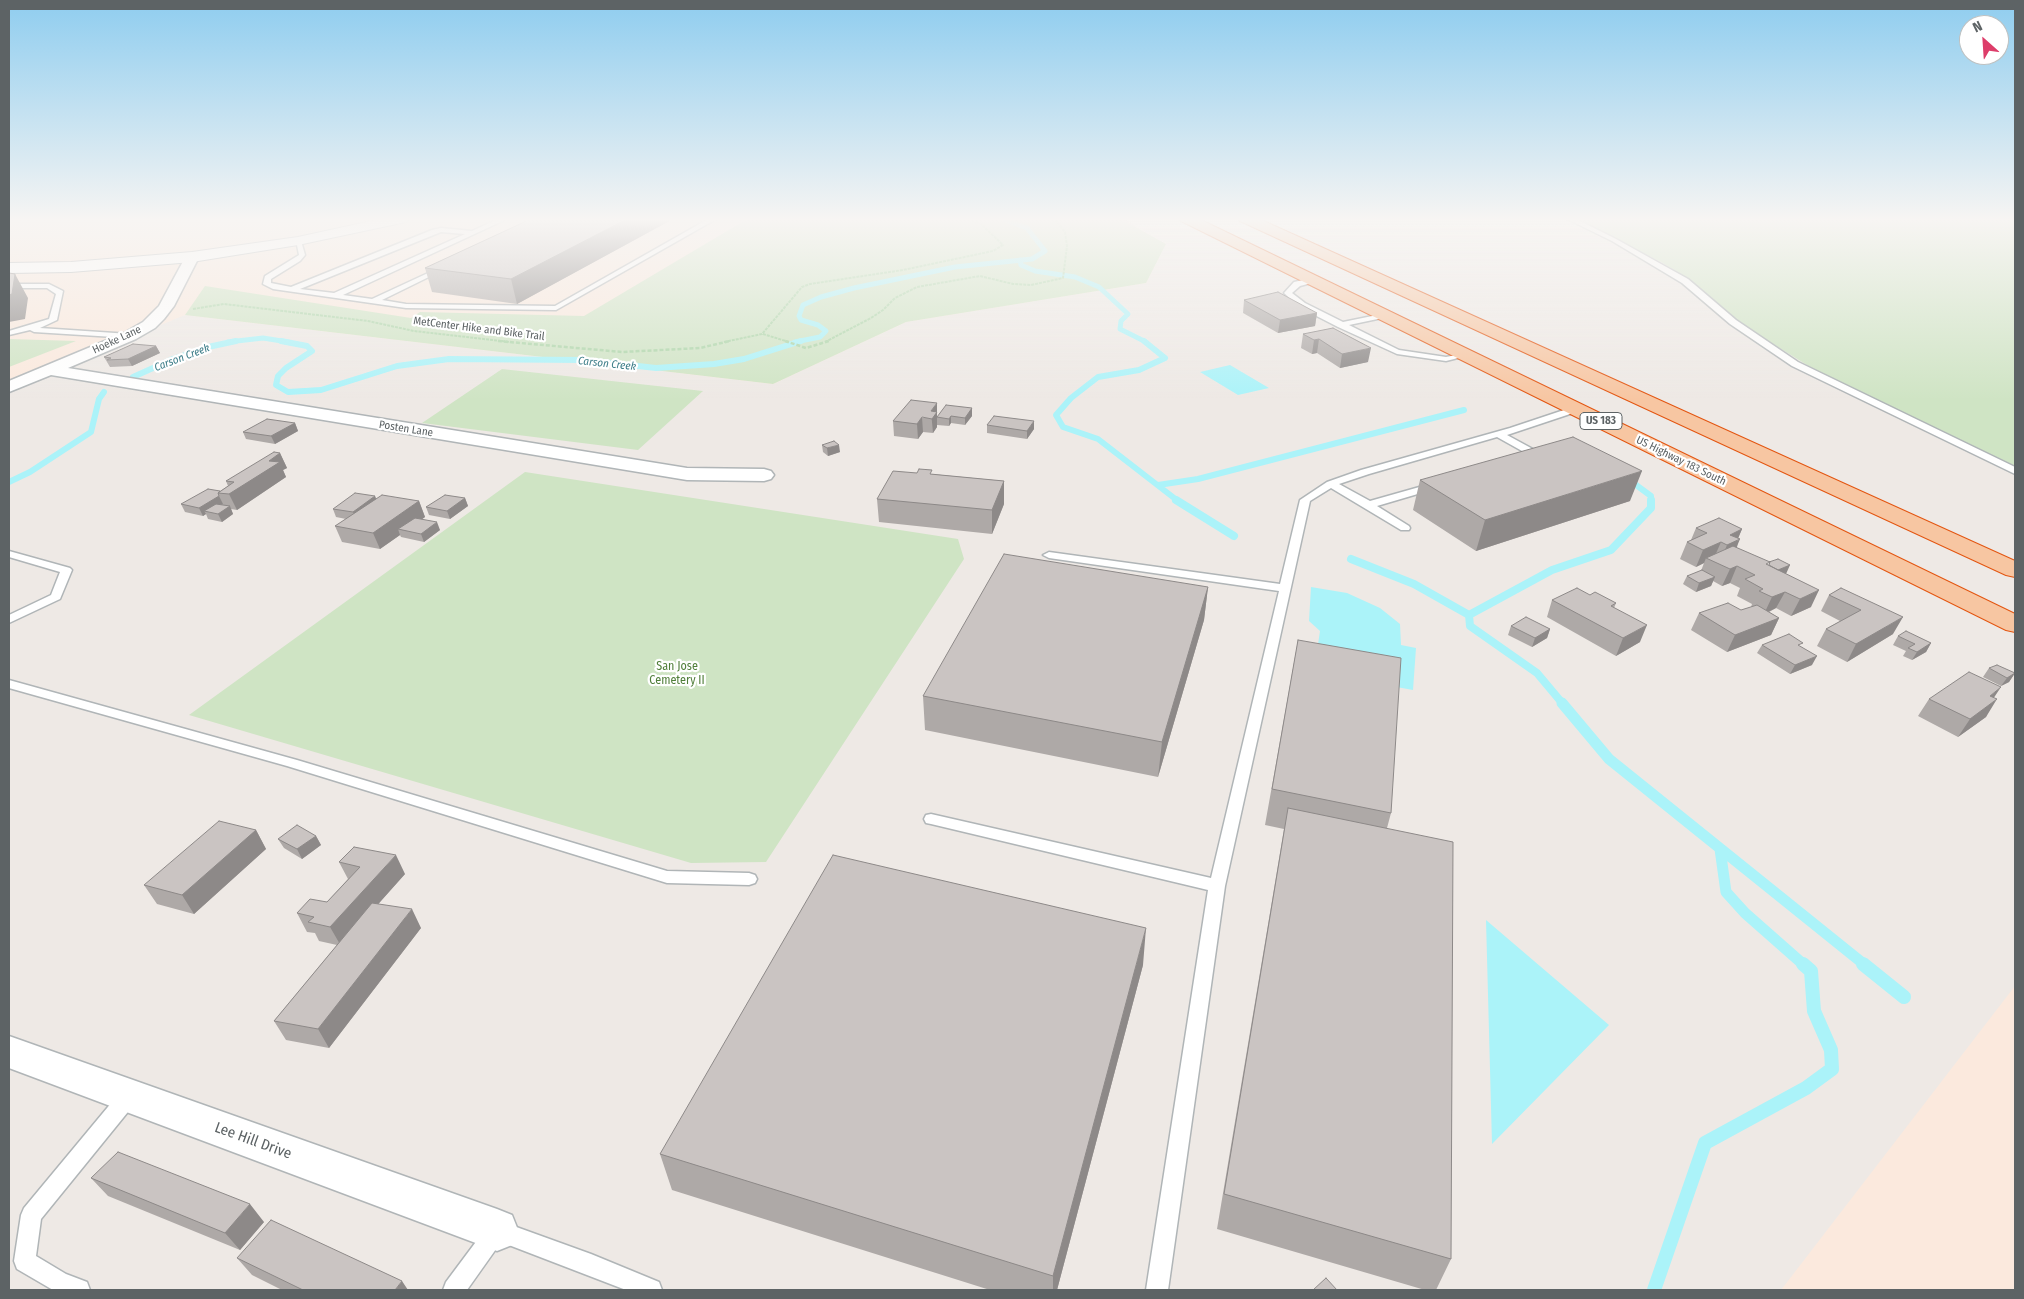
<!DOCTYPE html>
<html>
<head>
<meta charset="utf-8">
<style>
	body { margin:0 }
	#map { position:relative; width:2024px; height:1299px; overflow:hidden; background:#eee9e5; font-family:"Fira Sans Condensed",sans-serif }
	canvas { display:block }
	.frame { position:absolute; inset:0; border:10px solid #5d6365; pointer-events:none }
	.north { position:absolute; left:1959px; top:15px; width:50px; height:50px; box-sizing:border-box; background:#fff; border:1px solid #bec1c1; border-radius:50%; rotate:334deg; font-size:14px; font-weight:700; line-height:20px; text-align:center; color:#5d6365 }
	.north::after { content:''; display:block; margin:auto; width:18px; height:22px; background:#dd3d6a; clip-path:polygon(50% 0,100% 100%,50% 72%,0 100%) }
</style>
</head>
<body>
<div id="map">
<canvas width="2024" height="1299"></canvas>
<div class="frame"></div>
<div class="north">N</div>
</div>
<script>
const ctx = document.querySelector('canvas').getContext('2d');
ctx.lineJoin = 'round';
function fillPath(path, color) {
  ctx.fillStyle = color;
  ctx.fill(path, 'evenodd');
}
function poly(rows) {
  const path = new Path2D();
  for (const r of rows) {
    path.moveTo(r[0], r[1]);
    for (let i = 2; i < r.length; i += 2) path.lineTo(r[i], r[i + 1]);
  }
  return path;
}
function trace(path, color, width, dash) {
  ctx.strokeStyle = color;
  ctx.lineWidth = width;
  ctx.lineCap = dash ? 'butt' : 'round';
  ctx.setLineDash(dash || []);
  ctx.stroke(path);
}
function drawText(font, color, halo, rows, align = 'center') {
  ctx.font = font + ' "Fira Sans Condensed",sans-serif';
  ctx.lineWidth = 4.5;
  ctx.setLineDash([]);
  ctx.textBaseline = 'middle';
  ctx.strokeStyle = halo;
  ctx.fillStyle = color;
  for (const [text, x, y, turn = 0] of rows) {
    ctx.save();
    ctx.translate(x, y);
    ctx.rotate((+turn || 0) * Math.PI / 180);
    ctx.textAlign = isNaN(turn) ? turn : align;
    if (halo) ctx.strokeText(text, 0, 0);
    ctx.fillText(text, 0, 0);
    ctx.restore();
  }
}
const commercial = poly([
	[9,218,1122,218,1166,244,1146,283,906,322,773,384,185,315,9,387],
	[2015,986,2015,1290,1781,1290]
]);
const green = poly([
	[749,218,1119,218,1166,244,1146,283,906,322,773,384,185,315,205,286,411,318,420,312,584,316],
	[1571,218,2015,218,2015,468,1823,375,1738,322,1692,281,1661,262],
	[9,339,76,341,9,367],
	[502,369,703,391,638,450,422,423],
	[525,472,958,539,964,559,766,862,691,863,189,715]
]);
const water = poly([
	[1230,365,1269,388,1238,395,1200,372],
	[1311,587,1347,593,1380,608,1400,624,1401,645,1416,648,1413,690,1336,676,1316,658,1320,631,1309,621],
	[1486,920,1609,1025,1492,1144]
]);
const streamFar4 = poly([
	[1020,260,1021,265,1035,271,1075,277,1099,287,1128,314,1121,321,1120,329,1146,342],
	[228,342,263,338,288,342],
	[795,342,820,337,826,331,818,325,801,320,799,316,803,305,821,297,854,288,955,267,1032,259,1045,251,1027,228,1000,218]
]);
const streamFar3 = poly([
	[281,341,307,346,312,351,286,368,278,376,276,385,288,392,321,390,397,366,449,359,583,360,656,368,714,364,744,359,801,341],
	[1144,341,1165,358,1139,370,1098,377,1071,398,1056,415,1063,427,1098,439,1178,501],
	[133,377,173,359,208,347,236,341],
	[1628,479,1651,496,1651,501],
	[9,482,30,472,91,432,99,399,104,392],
	[1158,485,1198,479,1464,410]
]);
const streamFar2 = poly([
	[1176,500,1234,536],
	[1351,559,1414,584,1469,615],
	[1469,615,1470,626,1537,673,1563,704],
	[1469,615,1552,570,1611,550,1651,508,1651,500]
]);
const streamFar1 = poly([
	[1562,703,1609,759,1865,965],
	[1720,849,1726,892,1745,913,1804,965]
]);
const stream = poly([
	[1863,964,1904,997],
	[1654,1290,1705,1143,1806,1088,1832,1069,1831,1050,1814,1011,1811,971,1803,964]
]);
const pathFar1 = poly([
	[193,309,224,304,368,321,414,331,510,342],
	[763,334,789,342],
	[724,342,762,334,802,287,810,284,903,270,993,251,1003,245,981,224,965,218],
	[825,342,871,318,883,310,895,298,917,287,980,276,1013,284,1031,285,1063,278,1067,246,1065,232,1054,218]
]);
const path = poly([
	[498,341,622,352,700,348,730,341],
	[785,341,806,348,829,341]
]);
const service = poly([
	[500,218,509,218,343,295,372,299,441,267,445,269,443,270,382,300,406,304,555,306,710,218,718,218,556,310,406,308,273,289,263,284,265,276,299,255,296,240,301,241,305,255,300,261,271,279,271,283,291,287,432,230,441,228,472,231,500,218],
	[441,232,465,234,334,293,300,289,441,232],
	[1565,218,1574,218,1616,239,1688,279,1736,320,1798,362,2015,467,2015,474,1792,366,1730,324,1682,283,1612,241,1565,218],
	[1312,278,1316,280,1315,282,1300,286,1292,293,1305,303,1343,322,1387,313,1387,317,1349,325,1399,350,1446,357,1466,353,1470,355,1446,361,1397,354,1338,327,1299,307,1284,293,1294,282,1312,278],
	[9,284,49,284,63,291,57,320,40,328,130,334,134,336,130,338,34,332,30,330,9,335,9,331,49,319,56,294,47,288,9,288,9,284],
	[1576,406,1581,409,1579,411,1507,435,1542,454,1542,458,1532,459,1531,456,1497,437,1369,474,1339,484,1370,501,1430,484,1438,484,1438,488,1377,506,1409,526,1410,528,1409,530,1401,530,1331,488,1310,501,1225,886,1168,1290,1146,1290,1208,890,931,824,926,823,924,819,926,815,931,814,1211,878,1279,591,1049,558,1043,555,1049,552,1280,584,1300,500,1327,482,1361,470,1510,428,1576,406],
	[9,551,70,568,72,570,60,599,9,623,9,615,51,595,60,572,9,557,9,551],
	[9,680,297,760,667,871,749,873,755,875,757,879,755,883,749,885,667,883,287,766,9,688,9,680],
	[129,1087,136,1090,138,1096,136,1102,41,1219,36,1256,66,1274,87,1282,90,1290,53,1290,17,1269,14,1261,21,1215,24,1208,122,1090,129,1087],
	[497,1220,591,1254,659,1282,662,1290,626,1290,501,1242,467,1290,443,1290,446,1282,490,1223,497,1220]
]);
const minor = poly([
	[192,253,199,257,174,306,164,319,155,328,136,339,68,368,687,468,764,469,771,471,774,475,771,479,764,481,687,480,51,375,9,392,9,381,124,333,143,322,159,306,187,254,192,253],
	[9,1036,497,1209,512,1215,518,1230,512,1245,497,1251,9,1068,9,1036]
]);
const secondary = poly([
	[385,218,413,218,406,222,298,245,192,262,71,272,9,273,9,263,71,262,192,252,298,237,385,218]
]);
const trunk = poly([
	[1179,218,1197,218,2015,614,2015,632,2006,630,1181,221,1179,218],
	[1238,218,1257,218,2015,561,2015,577,2006,575,1240,221,1238,218]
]);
const wall = poly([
	[533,218,673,218,673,219,517,304,432,292,425,268],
	[1244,300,1317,313,1315,326,1278,333,1243,313],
	[1333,328,1368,362,1340,368,1317,353,1312,354,1301,348,1303,334],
	[156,346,160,353,132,366,110,367,104,357],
	[972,408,972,416,965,425,951,423,949,426,937,425,937,427,933,433,923,432,918,439,894,436,893,421,938,416],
	[295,423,298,431,275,444,246,439,243,432],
	[987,425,1034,429,1027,439,987,433],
	[822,445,840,452,828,456,823,452],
	[280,453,287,468,283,470,286,477,237,510,231,509,233,514,222,522,208,519,206,514,203,516,185,512,181,504,220,491,228,486,226,481],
	[932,474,1004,481,1004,504,992,534,879,522,877,499],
	[1420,480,1630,501,1476,551,1413,510],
	[375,496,376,499,419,501,425,517,422,519,440,530,424,542,401,537,400,535,380,549,342,542,335,526,346,519,336,517,333,509],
	[465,498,468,506,450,519,429,515,426,507],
	[1696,528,1742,529,1738,538,1737,548,1786,574,1811,607,1791,616,1776,608,1769,612,1779,618,1771,635,1727,652,1691,630,1699,613,1741,610,1751,607,1752,604,1737,596,1740,588,1730,583,1722,586,1713,581,1711,586,1696,592,1683,584,1687,576,1701,571,1704,563,1696,567,1680,559,1687,542,1691,540],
	[1208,587,1204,620,1158,777,925,730,923,696],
	[1841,588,1893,634,1847,662,1817,646,1826,629,1840,621,1821,611,1829,595],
	[1590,595,1616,603,1614,608,1640,642,1616,656,1547,617,1552,600],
	[1511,626,1550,629,1547,638,1532,647,1508,635],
	[1898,636,1931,643,1926,652,1912,660,1903,656,1906,651,1893,645],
	[1298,640,1391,813,1387,828,1451,1259,1436,1290,1425,1290,1217,1229,1284,829,1265,825],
	[1762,645,1801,647,1812,665,1790,674,1757,653],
	[1989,668,2015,673,2009,682,2001,686,1983,677],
	[1994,698,1986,717,1958,737,1918,716,1929,699],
	[256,830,266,849,194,914,157,904,144,885],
	[316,836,321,845,302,859,284,848,278,839],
	[339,862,405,874,378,904,421,928,329,1048,286,1040,274,1021,337,945,319,941,315,933,307,932,297,913,327,902,348,879],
	[1143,965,1057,1290,990,1290,672,1190,660,1154],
	[91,1178,264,1222,240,1250,108,1196],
	[237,1258,408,1290,282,1290,252,1275]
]);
const shadedWall = poly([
	[629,218,673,219,517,304,511,279],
	[15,274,28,298,25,319,9,322,9,295],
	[1317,313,1315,326,1278,333,1280,320],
	[1319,339,1317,353,1312,354,1314,340],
	[156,346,160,353,132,366,128,359],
	[1371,348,1368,362,1340,368,1342,354],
	[937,403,937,427,933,433,931,411],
	[972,408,972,416,965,425,965,418],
	[951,416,951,423,949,426,949,419],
	[922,417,923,432,918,439,917,424],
	[1034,421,1034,429,1027,439,1027,431],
	[295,423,298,431,275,444,271,436],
	[839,445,840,452,828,456,827,448],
	[280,453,287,468,283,470,286,477,237,510,229,494,269,461],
	[1642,471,1630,501,1476,551,1485,520],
	[1004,481,1004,504,992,534,992,510],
	[219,496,223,504,209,512,204,511,206,514,203,516,199,508],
	[375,496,378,504,356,520,353,512],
	[465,498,468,506,450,519,447,511],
	[419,501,425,517,406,531,398,529,400,535,380,549,373,533],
	[230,506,233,514,222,522,218,514],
	[437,522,440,530,424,542,421,534],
	[1742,529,1737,541,1740,539,1733,556,1720,562,1727,545,1730,535],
	[1721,542,1714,558,1706,558,1704,563,1696,567,1703,550],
	[1790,565,1786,574,1774,571],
	[1737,566,1730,583,1722,586,1730,569],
	[1715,577,1711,586,1696,592,1699,583],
	[1208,587,1204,620,1158,777,1162,742],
	[1819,590,1811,607,1791,616,1800,599],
	[1785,592,1776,608,1764,614,1772,597],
	[1903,617,1893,634,1847,662,1856,644],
	[1779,618,1771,635,1727,652,1735,635],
	[1647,625,1640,642,1616,656,1623,638],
	[1550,629,1547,638,1532,647,1535,638],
	[1931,643,1926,652,1912,660,1917,652],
	[1817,656,1812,665,1790,674,1795,665],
	[2015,673,2009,682,2001,686,2007,678],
	[2001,687,1989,705,1990,696],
	[1997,699,1986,717,1958,737,1970,719],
	[256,830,266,849,194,914,182,895],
	[316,836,321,845,302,859,297,849],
	[396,855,405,874,341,946,330,927],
	[412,909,421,928,329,1048,318,1029],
	[1146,928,1143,965,1057,1290,1053,1290,1053,1276],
	[250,1204,264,1222,240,1250,225,1233],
	[402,1281,408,1290,395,1290]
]);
const building = poly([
	[533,218,629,218,511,279,425,268,533,218],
	[9,273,15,274,12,294,9,295,9,273],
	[1278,292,1317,313,1280,320,1244,300,1278,292],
	[1333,328,1371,348,1342,354,1319,339,1314,340,1303,334,1333,328],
	[133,344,156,346,128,359,107,360,111,358,104,357,133,344],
	[911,400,937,403,931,411,937,412,932,419,922,417,917,424,893,421,911,400],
	[946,405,972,408,965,418,951,416,949,419,937,417,946,405],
	[994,416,1034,421,1027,431,987,425,994,416],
	[267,419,295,423,271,436,243,432,267,419],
	[1573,437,1642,471,1485,520,1420,480,1573,437],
	[834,441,839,445,827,448,822,445,834,441],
	[274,452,280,453,269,461,280,462,229,494,218,493,234,482,226,481,274,452],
	[919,469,932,470,930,474,1004,481,992,510,877,499,893,471,917,473,919,469],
	[208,489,220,491,218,493,219,496,199,508,181,504,208,489],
	[355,493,375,496,353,512,333,509,355,493],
	[382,495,419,501,373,533,335,526,382,495],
	[445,495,465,498,447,511,426,507,445,495],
	[216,504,230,506,218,514,204,511,216,504],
	[415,518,437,522,421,534,398,529,415,518],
	[1719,518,1742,529,1730,535,1740,539,1727,545,1721,542,1703,550,1687,542,1707,533,1696,528,1719,518],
	[1733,546,1770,562,1766,564,1819,590,1800,599,1785,592,1772,597,1759,591,1763,589,1745,579,1755,575,1737,566,1730,569,1706,558,1733,546],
	[1004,554,1208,587,1162,742,923,696,1004,554],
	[1778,559,1790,565,1778,570,1769,565,1770,562,1769,562,1778,559],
	[1702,570,1715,577,1699,583,1687,576,1702,570],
	[1577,588,1590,595,1595,592,1616,603,1611,606,1647,625,1623,638,1552,600,1577,588],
	[1841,588,1903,617,1856,644,1826,629,1861,610,1829,595,1841,588],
	[1728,603,1741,610,1757,605,1779,618,1735,635,1699,613,1728,603],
	[1526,617,1550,629,1535,638,1511,626,1526,617],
	[1906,631,1931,643,1917,652,1908,648,1915,644,1898,636,1906,631],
	[1789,634,1803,643,1798,645,1817,656,1795,665,1762,645,1789,634],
	[1298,640,1401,658,1391,813,1272,789,1298,640],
	[1997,665,2015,673,2007,678,1989,668,1997,665],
	[1969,672,2001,687,1990,696,1997,699,1970,719,1929,699,1969,672],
	[1288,808,1453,842,1451,1259,1224,1194,1288,808],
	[219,821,256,830,182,895,144,885,219,821],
	[297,825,316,836,297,849,278,839,297,825],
	[354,847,396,855,330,927,308,922,314,917,297,913,310,899,327,902,360,867,339,862,354,847],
	[833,855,1146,928,1053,1276,660,1154,833,855],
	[372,903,412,909,318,1029,274,1021,372,903],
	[118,1152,250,1204,225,1233,91,1178,118,1152],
	[271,1220,402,1281,395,1290,303,1290,237,1258,271,1220],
	[1326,1278,1337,1290,1313,1290,1326,1278]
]);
const farStreetnames = [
	["MetCenter Hike and Bike Trail",479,329,7],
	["Hoeke Lane",117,340,-25],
	["Posten Lane",406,429,9],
	["US Highway 183 South",1681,461,26]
];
const farWaternames = [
	["Carson Creek",182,358,-21],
	["Carson Creek",607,364,6]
];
const shields = [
	[1601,421,42]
];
const shieldNames = [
	["US 183",1601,421]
];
const parkNames = [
	["San Jose",677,667],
	["Cemetery II",677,681]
];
const nearStreetnames = [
	["Lee Hill Drive",253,1141,20]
];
fillPath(commercial, '#fbe9dd');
fillPath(green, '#cfe4c4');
fillPath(water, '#abf3f9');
trace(streamFar4, '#abf3f9', 5);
trace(streamFar3, '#abf3f9', 6);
trace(streamFar2, '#abf3f9', 8);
trace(streamFar1, '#abf3f9', 11);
trace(stream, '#abf3f9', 14);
trace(service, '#b0b5b7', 3);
trace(minor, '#b0b5b7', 3);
trace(secondary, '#b0b5b7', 2);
trace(trunk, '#e35510', 2);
trace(pathFar1, '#acd5a8', 2, [3, 1]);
trace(path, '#acd5a8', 2.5, [4, 2]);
fillPath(service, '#fff');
fillPath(minor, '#fff');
fillPath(secondary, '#fff');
fillPath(trunk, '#f7c6a2');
fillPath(wall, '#aea9a7');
fillPath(shadedWall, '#8d8988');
fillPath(building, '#cac4c2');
trace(building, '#8d8988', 1);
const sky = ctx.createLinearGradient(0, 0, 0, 400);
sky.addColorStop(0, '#8fcdef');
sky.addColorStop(0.55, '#f7f5f3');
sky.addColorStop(1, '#f7f5f300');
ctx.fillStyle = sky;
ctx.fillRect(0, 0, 2024, 400);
drawText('11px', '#5d6365', '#fff', farStreetnames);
drawText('italic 11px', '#3c7d88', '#fff', farWaternames);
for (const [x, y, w] of shields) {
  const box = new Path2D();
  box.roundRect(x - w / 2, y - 8.5, w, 17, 4);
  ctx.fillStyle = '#fff';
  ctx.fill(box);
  trace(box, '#5d6365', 1);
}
drawText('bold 11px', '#5d6365', null, shieldNames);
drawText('12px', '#507e3a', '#fff', parkNames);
drawText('15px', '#5d6365', '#fff', nearStreetnames);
</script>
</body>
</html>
